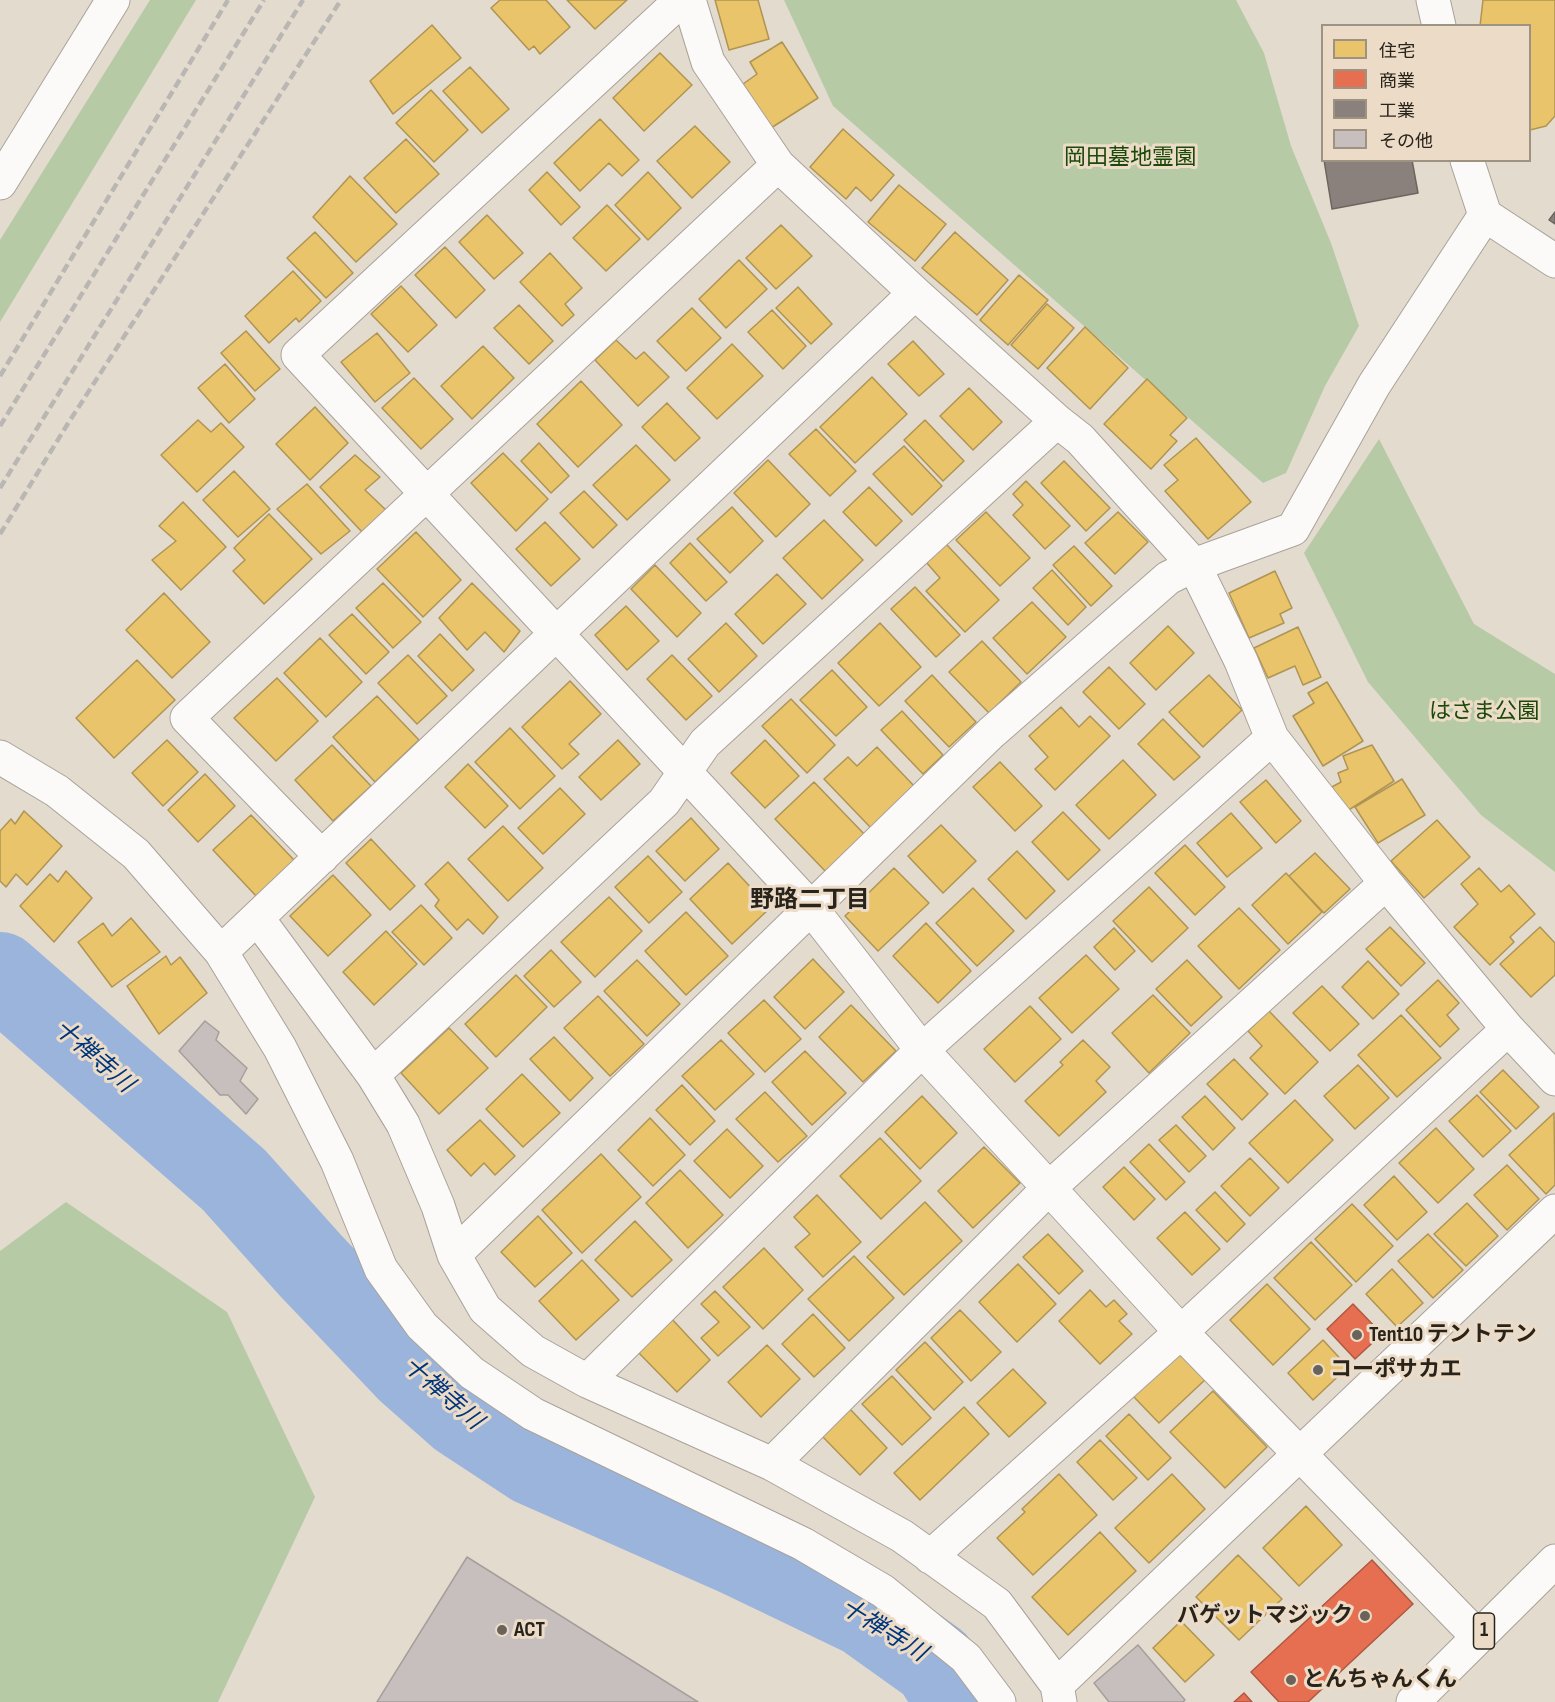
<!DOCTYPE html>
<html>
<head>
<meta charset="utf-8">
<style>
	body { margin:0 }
	#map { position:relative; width:1555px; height:1702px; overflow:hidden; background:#e4dbcf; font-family:"Sofia Sans Condensed","Noto Sans JP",sans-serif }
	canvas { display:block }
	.legend { position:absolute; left:1321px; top:24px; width:210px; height:138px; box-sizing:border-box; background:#ecdcc7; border:2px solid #9e9282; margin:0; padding:8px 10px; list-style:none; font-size:18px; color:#28231b }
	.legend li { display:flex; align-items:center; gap:12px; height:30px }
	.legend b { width:30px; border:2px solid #9e9282 }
</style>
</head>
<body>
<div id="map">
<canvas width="1555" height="1702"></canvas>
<ul class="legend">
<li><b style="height:16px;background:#e9c46a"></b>住宅</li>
<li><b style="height:16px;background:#e76f51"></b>商業</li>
<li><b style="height:16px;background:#8a817c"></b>工業</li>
<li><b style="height:16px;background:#c6bfbd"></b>その他</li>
</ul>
</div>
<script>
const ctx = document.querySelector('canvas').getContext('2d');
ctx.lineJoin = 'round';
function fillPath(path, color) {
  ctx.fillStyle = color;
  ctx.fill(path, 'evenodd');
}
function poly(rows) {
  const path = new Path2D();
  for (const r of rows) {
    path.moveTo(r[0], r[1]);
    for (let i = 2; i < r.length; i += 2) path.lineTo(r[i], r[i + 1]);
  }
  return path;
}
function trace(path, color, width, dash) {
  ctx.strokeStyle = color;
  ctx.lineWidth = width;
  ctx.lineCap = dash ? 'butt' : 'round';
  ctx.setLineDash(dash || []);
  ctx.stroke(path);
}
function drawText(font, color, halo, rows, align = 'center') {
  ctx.font = font + ' "Sofia Sans Condensed","Noto Sans JP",sans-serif';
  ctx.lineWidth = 6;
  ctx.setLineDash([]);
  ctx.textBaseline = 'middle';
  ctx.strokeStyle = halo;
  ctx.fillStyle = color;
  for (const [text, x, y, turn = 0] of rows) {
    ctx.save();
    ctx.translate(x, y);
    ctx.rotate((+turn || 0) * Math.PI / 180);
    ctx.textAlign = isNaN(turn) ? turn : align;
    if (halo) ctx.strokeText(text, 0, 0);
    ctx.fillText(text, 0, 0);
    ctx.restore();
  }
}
const green = poly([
	[150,0,196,0,0,322,0,240],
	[784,0,1236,0,1264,53,1291,146,1331,243,1359,326,1325,386,1286,473,1263,483,833,106],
	[1379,439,1474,624,1555,674,1555,872,1481,815,1368,682,1304,553],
	[66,1202,227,1312,315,1497,218,1702,0,1702,0,1251]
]);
const homes = poly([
	[500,0,546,0,570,27,540,54,534,46,529,50,491,8,500,0],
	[567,0,627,0,595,29,567,0],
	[715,0,758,0,769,39,729,50,715,0],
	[1483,0,1555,0,1555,116,1546,126,1530,130,1530,26,1480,26,1483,0],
	[432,25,461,58,393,114,370,81,432,25],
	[782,42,818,98,771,128,743,84,757,74,750,62,782,42],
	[660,53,692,85,644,131,613,98,660,53],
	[470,67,509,109,482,133,443,91,470,67],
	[431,90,468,130,434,162,396,123,431,90],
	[600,119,639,160,622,176,609,163,580,191,554,163,600,119],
	[695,126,730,162,692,198,657,161,695,126],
	[843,129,894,175,871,201,856,187,846,199,810,167,843,129],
	[406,139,439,174,396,213,364,178,406,139],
	[547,172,580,207,561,225,529,190,547,172],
	[648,172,681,208,648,240,615,205,648,172],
	[350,176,397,224,356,262,313,217,350,176],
	[899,185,946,224,915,261,868,222,899,185],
	[607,205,640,239,606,271,573,238,607,205],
	[487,215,523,253,494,279,459,242,487,215],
	[781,225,812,256,776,289,746,258,781,225],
	[315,232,353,273,326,298,287,258,315,232],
	[955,232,1008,280,977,315,922,268,955,232],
	[445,247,485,290,456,318,415,275,445,247],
	[550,253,582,288,565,304,574,315,562,326,520,282,550,253],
	[739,260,767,289,726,328,699,299,739,260],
	[293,271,321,301,299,322,296,318,269,343,245,316,293,271],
	[1019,275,1048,300,1008,345,980,320,1019,275],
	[401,286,437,325,408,352,371,314,401,286],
	[798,287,832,324,811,344,776,308,798,287],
	[1047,304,1074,328,1038,369,1011,345,1047,304],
	[519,305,553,341,529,364,494,328,519,305],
	[692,308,721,338,686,371,657,341,692,308],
	[772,310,806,346,783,369,748,332,772,310],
	[1085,327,1128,368,1090,409,1047,368,1085,327],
	[246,331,280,369,255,391,221,353,246,331],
	[377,333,410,373,375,402,341,362,377,333],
	[616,340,636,359,644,352,669,377,638,406,595,360,616,340],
	[913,341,944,374,919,396,888,364,913,341],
	[732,344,763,376,717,419,687,388,732,344],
	[483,346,514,378,472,419,441,386,483,346],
	[225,364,255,399,229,423,198,388,225,364],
	[872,377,907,414,855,463,820,427,872,377],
	[414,378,453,419,421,449,382,408,414,378],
	[1147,379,1187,418,1170,435,1177,441,1151,469,1104,424,1147,379],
	[581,381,622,425,578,467,537,424,581,381],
	[969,388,1002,422,973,450,940,416,969,388],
	[667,403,700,438,675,461,642,427,667,403],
	[315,407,348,443,310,480,276,444,315,407],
	[198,420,211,432,221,423,244,447,197,492,161,455,198,420],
	[925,420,964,461,943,481,904,440,925,420],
	[816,429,856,471,830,496,789,454,816,429],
	[1196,438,1251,502,1208,539,1165,491,1178,480,1164,465,1196,438],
	[539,443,569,476,551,493,521,461,539,443],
	[636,445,670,480,627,520,593,485,636,445],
	[904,446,942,486,912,515,873,474,904,446],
	[503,453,548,499,516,531,471,483,503,453],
	[355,455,380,477,365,490,387,511,362,532,320,487,355,455],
	[768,460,810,504,776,537,734,493,768,460],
	[1064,461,1110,508,1086,531,1041,483,1064,461],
	[234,471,270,509,238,537,203,500,234,471],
	[1026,481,1070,526,1045,549,1013,515,1023,505,1013,494,1026,481],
	[307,484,350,531,321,554,277,509,307,484],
	[869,487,902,521,876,546,843,512,869,487],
	[584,491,617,525,593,548,560,513,584,491],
	[183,502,226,547,181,590,152,560,176,541,159,526,183,502],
	[732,507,763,541,730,573,697,539,732,507],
	[986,512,1030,558,1000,586,956,540,986,512],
	[1118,512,1148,542,1115,574,1085,543,1118,512],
	[269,514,312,559,264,604,233,571,245,560,234,548,269,514],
	[824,520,863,560,822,599,783,558,824,520],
	[545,522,580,559,551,586,516,549,545,522],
	[416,532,461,580,423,617,377,569,416,532],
	[690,543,727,582,706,601,670,563,690,543],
	[946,544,999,600,965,632,926,591,940,578,926,562,946,544],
	[1074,546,1112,586,1091,606,1053,565,1074,546],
	[655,565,701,613,677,637,631,589,655,565],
	[1052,570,1086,607,1068,625,1033,588,1052,570],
	[1275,571,1292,608,1280,614,1284,623,1249,638,1229,593,1275,571],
	[777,574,806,604,763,644,735,614,777,574],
	[383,583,421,622,393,648,356,608,383,583],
	[472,583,520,631,504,652,485,632,467,650,439,618,472,583],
	[915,587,960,635,936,657,891,609,915,587],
	[164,593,210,642,172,678,126,630,164,593],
	[1032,602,1066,637,1027,674,993,638,1032,602],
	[626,606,659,641,627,670,595,635,626,606],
	[352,614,389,652,366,674,329,635,352,614],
	[726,623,757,656,719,692,688,659,726,623],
	[880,623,921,667,879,706,838,663,880,623],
	[1168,626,1194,653,1156,690,1130,663,1168,626],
	[1298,627,1321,677,1303,685,1295,666,1268,678,1254,648,1298,627],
	[440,634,474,670,452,691,418,656,440,634],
	[320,638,362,682,326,717,284,673,320,638],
	[982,641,1021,682,989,713,949,672,982,641],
	[408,655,447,696,417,724,378,683,408,655],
	[672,655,712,696,686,720,647,679,672,655],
	[137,660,175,700,114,758,76,718,137,660],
	[1109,667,1145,704,1119,729,1083,692,1109,667],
	[832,670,867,707,836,736,800,700,832,670],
	[932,675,976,722,949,747,905,701,932,675],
	[1209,675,1242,710,1203,747,1169,712,1209,675],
	[277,678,318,721,276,761,234,718,277,678],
	[570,681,601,714,569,744,579,754,562,769,522,727,570,681],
	[1327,682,1363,741,1323,766,1293,716,1314,703,1308,693,1327,682],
	[377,696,419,740,375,782,333,737,377,696],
	[791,699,835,745,807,773,762,726,791,699],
	[1061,707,1079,727,1090,716,1110,736,1055,790,1035,769,1048,757,1029,736,1061,707],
	[902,711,943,755,923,774,881,730,902,711],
	[1163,719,1200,757,1174,780,1138,744,1163,719],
	[510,728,555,776,520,809,475,762,510,728],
	[167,740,198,772,163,806,132,773,167,740],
	[618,740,640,764,601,800,579,777,618,740],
	[765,740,799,776,765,808,731,773,765,740],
	[332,745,371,786,333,821,295,780,332,745],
	[1372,745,1394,781,1344,813,1330,788,1341,782,1338,773,1348,769,1343,756,1372,745],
	[877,747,915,787,871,828,824,779,848,757,857,766,877,747],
	[1123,760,1156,795,1109,839,1076,805,1123,760],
	[1000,762,1042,806,1015,831,973,787,1000,762],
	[468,764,508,806,485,828,445,787,468,764],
	[205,774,235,806,198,842,168,810,205,774],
	[1402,779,1425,815,1378,843,1355,807,1402,779],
	[1266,780,1301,821,1276,843,1240,802,1266,780],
	[814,782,867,837,828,874,775,819,814,782],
	[560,788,585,814,543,854,518,828,560,788],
	[24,811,62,846,27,885,16,874,6,887,0,881,0,831,11,819,15,824,24,811],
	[1063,812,1100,850,1068,880,1032,842,1063,812],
	[1231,813,1262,848,1227,877,1197,843,1231,813],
	[251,815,295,861,257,897,213,850,251,815],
	[691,818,719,849,685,881,656,851,691,818],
	[1437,820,1470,857,1424,898,1391,861,1437,820],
	[941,825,976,861,943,893,908,856,941,825],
	[503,826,543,868,508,901,468,859,503,826],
	[371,839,415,886,390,910,346,863,371,839],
	[1185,845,1225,887,1195,915,1155,873,1185,845],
	[1017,851,1055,891,1026,919,988,879,1017,851],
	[1315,853,1350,889,1324,913,1289,876,1315,853],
	[648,856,682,892,649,923,615,887,648,856],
	[448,862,498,917,483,934,468,919,457,930,435,906,439,900,425,884,448,862],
	[728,863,770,908,732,944,690,899,728,863],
	[894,868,929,903,878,951,845,916,894,868],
	[1479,868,1501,892,1509,885,1535,914,1510,937,1514,942,1490,965,1454,927,1478,904,1461,884,1479,868],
	[66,871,92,898,54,942,20,906,50,874,58,882,66,871],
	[1286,873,1322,912,1288,944,1252,905,1286,873],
	[333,875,371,915,328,956,290,916,333,875],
	[1149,887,1188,928,1152,962,1113,921,1149,887],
	[973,888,1014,931,977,966,936,923,973,888],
	[609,897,642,931,595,977,561,942,609,897],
	[421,905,452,938,424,965,392,932,421,905],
	[1239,908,1280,950,1239,989,1198,946,1239,908],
	[686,912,728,956,686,995,645,951,686,912],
	[131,918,160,952,112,987,78,942,103,923,112,936,131,918],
	[926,923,971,971,938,1003,893,956,926,923],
	[1390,927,1425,963,1401,986,1366,949,1390,927],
	[1540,927,1555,943,1555,975,1531,997,1500,964,1540,927],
	[1114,928,1135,951,1115,970,1094,947,1114,928],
	[386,931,417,964,374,1005,343,972,386,931],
	[551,950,581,982,554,1007,524,976,551,950],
	[1086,955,1119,989,1072,1033,1039,998,1086,955],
	[166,956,171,965,180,957,207,993,159,1034,127,986,166,956],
	[813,959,844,992,805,1029,774,997,813,959],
	[637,960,680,1004,647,1036,604,991,637,960],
	[1187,960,1222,997,1191,1026,1156,989,1187,960],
	[1368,961,1399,994,1373,1019,1342,987,1368,961],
	[516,975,547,1007,496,1057,465,1024,516,975],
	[1438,980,1459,1003,1447,1015,1459,1029,1440,1047,1406,1010,1438,980],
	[1322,986,1359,1024,1330,1051,1293,1013,1322,986],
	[1153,995,1190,1033,1149,1073,1112,1033,1153,995],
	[598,996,644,1044,610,1076,564,1028,598,996],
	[764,1000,801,1039,765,1072,728,1033,764,1000],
	[851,1005,896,1051,863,1082,819,1037,851,1005],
	[1030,1006,1061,1039,1015,1082,984,1049,1030,1006],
	[1269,1011,1318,1062,1285,1094,1250,1058,1262,1046,1248,1031,1269,1011],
	[1401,1015,1441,1058,1397,1097,1358,1055,1401,1015],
	[449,1028,488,1068,439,1114,401,1073,449,1028],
	[554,1037,593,1078,570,1101,530,1059,554,1037],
	[721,1040,754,1074,715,1110,682,1076,721,1040],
	[1083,1040,1110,1067,1096,1081,1106,1092,1059,1136,1025,1101,1063,1065,1060,1062,1083,1040],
	[805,1051,846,1093,812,1125,772,1082,805,1051],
	[1234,1059,1268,1094,1242,1120,1207,1084,1234,1059],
	[1358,1065,1389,1098,1355,1129,1324,1096,1358,1065],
	[1503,1070,1539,1107,1516,1129,1480,1092,1503,1070],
	[522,1074,560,1113,523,1147,486,1109,522,1074],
	[682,1085,715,1121,690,1145,656,1110,682,1085],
	[765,1092,807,1136,778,1162,736,1119,765,1092],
	[1477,1095,1511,1131,1483,1157,1449,1121,1477,1095],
	[922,1096,957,1133,920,1169,885,1132,922,1096],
	[1205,1096,1235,1128,1213,1150,1182,1117,1205,1096],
	[1295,1100,1333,1140,1288,1183,1249,1143,1295,1100],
	[1554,1113,1555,1185,1546,1194,1509,1155,1554,1113],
	[650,1118,685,1155,653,1186,618,1150,650,1118],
	[480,1120,515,1156,495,1175,484,1163,471,1176,447,1150,480,1120],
	[1176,1125,1206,1156,1189,1172,1159,1140,1176,1125],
	[1436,1128,1474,1169,1438,1203,1399,1163,1436,1128],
	[727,1129,763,1166,730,1198,694,1161,727,1129],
	[880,1138,921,1181,881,1219,840,1176,880,1138],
	[1149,1144,1185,1182,1166,1200,1130,1162,1149,1144],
	[984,1147,1020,1183,973,1228,938,1191,984,1147],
	[601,1154,641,1197,582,1253,542,1210,601,1154],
	[1250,1158,1279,1188,1250,1216,1221,1186,1250,1158],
	[1507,1165,1539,1199,1507,1230,1474,1195,1507,1165],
	[1124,1167,1155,1199,1134,1220,1103,1187,1124,1167],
	[680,1170,723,1215,688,1248,646,1203,680,1170],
	[1394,1176,1427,1212,1397,1240,1364,1205,1394,1176],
	[1215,1192,1245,1224,1227,1242,1196,1210,1215,1192],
	[817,1195,861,1242,823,1277,795,1247,810,1234,794,1217,817,1195],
	[925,1202,962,1241,904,1295,867,1257,925,1202],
	[1467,1203,1498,1236,1466,1266,1434,1234,1467,1203],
	[1352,1204,1393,1246,1356,1282,1315,1239,1352,1204],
	[1185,1212,1220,1249,1192,1275,1157,1238,1185,1212],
	[538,1216,572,1253,535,1287,501,1252,538,1216],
	[635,1221,672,1260,632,1297,595,1260,635,1221],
	[1048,1234,1083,1271,1059,1294,1023,1257,1048,1234],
	[1428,1234,1463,1270,1433,1298,1398,1261,1428,1234],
	[1311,1242,1352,1285,1315,1320,1274,1278,1311,1242],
	[764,1248,803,1290,763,1329,723,1287,764,1248],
	[854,1256,894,1298,849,1341,808,1299,854,1256],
	[582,1260,619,1300,576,1340,539,1301,582,1260],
	[1018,1264,1056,1304,1017,1342,979,1302,1018,1264],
	[1392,1269,1423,1303,1397,1327,1366,1294,1392,1269],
	[1267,1284,1310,1329,1273,1365,1230,1320,1267,1284],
	[1090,1290,1106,1307,1114,1300,1127,1314,1119,1321,1132,1334,1100,1364,1059,1321,1090,1290],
	[715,1291,750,1327,718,1356,701,1338,719,1322,701,1304,715,1291],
	[960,1310,1001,1352,971,1381,931,1338,960,1310],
	[813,1314,845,1348,814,1377,782,1344,813,1314],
	[670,1317,710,1360,677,1392,635,1349,670,1317],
	[1323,1340,1348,1367,1313,1400,1288,1373,1323,1340],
	[925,1342,963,1382,934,1410,896,1370,925,1342],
	[767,1345,800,1379,761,1417,728,1382,767,1345],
	[1180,1349,1207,1378,1159,1423,1132,1395,1180,1349],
	[1013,1369,1046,1403,1009,1437,977,1403,1013,1369],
	[892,1376,931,1418,902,1445,862,1404,892,1376],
	[1213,1391,1267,1447,1225,1488,1170,1432,1213,1391],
	[964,1407,989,1434,920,1500,894,1473,964,1407],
	[850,1409,887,1448,860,1475,822,1436,850,1409],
	[1129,1414,1171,1458,1148,1480,1106,1436,1129,1414],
	[1100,1440,1137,1478,1113,1500,1077,1462,1100,1440],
	[1059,1474,1097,1515,1033,1575,997,1538,1025,1512,1022,1509,1059,1474],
	[1172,1474,1205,1509,1149,1563,1115,1528,1172,1474],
	[1306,1506,1342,1545,1299,1586,1263,1548,1306,1506],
	[1100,1532,1136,1571,1068,1635,1032,1597,1100,1532],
	[1238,1555,1282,1599,1239,1640,1196,1597,1238,1555],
	[1181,1621,1214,1655,1185,1682,1153,1648,1181,1621]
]);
const shops = poly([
	[1353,1304,1382,1334,1355,1359,1327,1329,1353,1304],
	[1372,1560,1413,1604,1308,1702,1279,1702,1251,1672,1372,1560],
	[1244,1693,1252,1702,1234,1702,1244,1693]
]);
const industry = poly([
	[1324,160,1412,160,1418,193,1332,209,1324,160],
	[1555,212,1555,224,1549,220,1555,212]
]);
const river = poly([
	[0,975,234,1180,311,1266,410,1370,461,1415,534,1463,740,1554,865,1614,935,1664,959,1702]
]);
const building = poly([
	[205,1021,219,1032,216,1040,247,1068,240,1081,258,1099,246,1114,228,1095,220,1095,179,1051,205,1021],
	[467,1557,698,1702,377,1702,467,1557],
	[1138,1645,1185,1700,1183,1702,1109,1702,1094,1683,1138,1645]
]);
const street = poly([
	[681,0,298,355,811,908,922,1050,1049,1188,1181,1332,1478,1637],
	[689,0,708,62,778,165,915,293,1057,421,1080,439,1194,565,1241,661,1272,738,1386,883,1508,1029,1555,1079],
	[0,757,57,791,136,854,221,952,280,1048,337,1161,381,1269,422,1326,472,1373,533,1414,803,1544,883,1591,966,1658,999,1702],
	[322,857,187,718,778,165],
	[258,919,373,1075,403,1124,438,1206,454,1255,485,1309,533,1351,587,1381,772,1464,902,1536,997,1604,1057,1685,1060,1702],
	[221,952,915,293],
	[373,1075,664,802,705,743,1057,421],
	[454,1255,991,733,1168,578,1194,565,1293,529,1374,385,1485,215],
	[587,1381,922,1050,1272,738],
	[772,1464,1049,1188,1386,883],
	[930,1557,1181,1332,1508,1029],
	[1057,1685,1555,1211]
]);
const secondary = poly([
	[1433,0,1439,26],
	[1467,160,1485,215,1555,261],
	[0,183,113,0]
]);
const highway = poly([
	[1413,1702,1555,1561]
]);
const rail = poly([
	[0,376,228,0],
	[0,426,264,0],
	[0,488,303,0],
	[0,534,67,425,341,0]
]);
const markers = [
	[1357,1335,6,"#6a635a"],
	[1318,1370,6,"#6a635a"],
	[1365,1616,6,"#6a635a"],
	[502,1630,6,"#6a635a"],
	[1291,1680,6,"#6a635a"]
];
const shields = [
	[1484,1631,21]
];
const shieldNames = [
	["1",1484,1631]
];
const parkNames = [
	["岡田墓地霊園",1130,158],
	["はさま公園",1484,712]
];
const poiNames = [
	["Tent10 テントテン",1369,1335],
	["コーポサカエ",1330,1370],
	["バゲットマジック",1353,1616,"right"],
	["ACT",514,1630],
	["とんちゃんくん",1303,1680]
];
const neighbourhoodNames = [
	["野路二丁目",810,901]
];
const waterNames = [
	["十禅寺川",93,1057,41],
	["十禅寺川",442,1394,41],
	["十禅寺川",883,1631,32]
];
fillPath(green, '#b6caa6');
fillPath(homes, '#e9c46a');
trace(homes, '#af9452', 1.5);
fillPath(shops, '#e76f51');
trace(shops, '#ae5841', 1.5);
fillPath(industry, '#8a817c');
trace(industry, '#6d655f', 1.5);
trace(river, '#9ab4dc', 86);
fillPath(building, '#c6bfbd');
trace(building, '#a59e9b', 1.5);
trace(street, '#a9a299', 35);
trace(secondary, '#a9a299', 35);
trace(highway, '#a9a299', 35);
trace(street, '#fbfaf8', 33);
trace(secondary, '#fbfaf8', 33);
trace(highway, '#fbfaf8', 33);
trace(rail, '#b9b6b3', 4.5, [9, 4.5]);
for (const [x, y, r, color] of markers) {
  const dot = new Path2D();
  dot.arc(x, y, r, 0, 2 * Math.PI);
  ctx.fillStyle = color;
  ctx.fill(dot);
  trace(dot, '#ecdcc7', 2);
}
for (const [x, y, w] of shields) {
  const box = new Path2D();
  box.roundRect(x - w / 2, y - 18, w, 36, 4.5);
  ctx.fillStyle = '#ecdcc7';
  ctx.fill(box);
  trace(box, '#28231b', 1.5);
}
drawText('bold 21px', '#28231b', null, shieldNames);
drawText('22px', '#1a4909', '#ecdcc7', parkNames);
drawText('bold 22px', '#28231b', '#ecdcc7', poiNames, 'left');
drawText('bold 24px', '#28231b', '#ecdcc7', neighbourhoodNames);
drawText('italic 24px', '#00367c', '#ecdcc7', waterNames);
</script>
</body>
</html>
